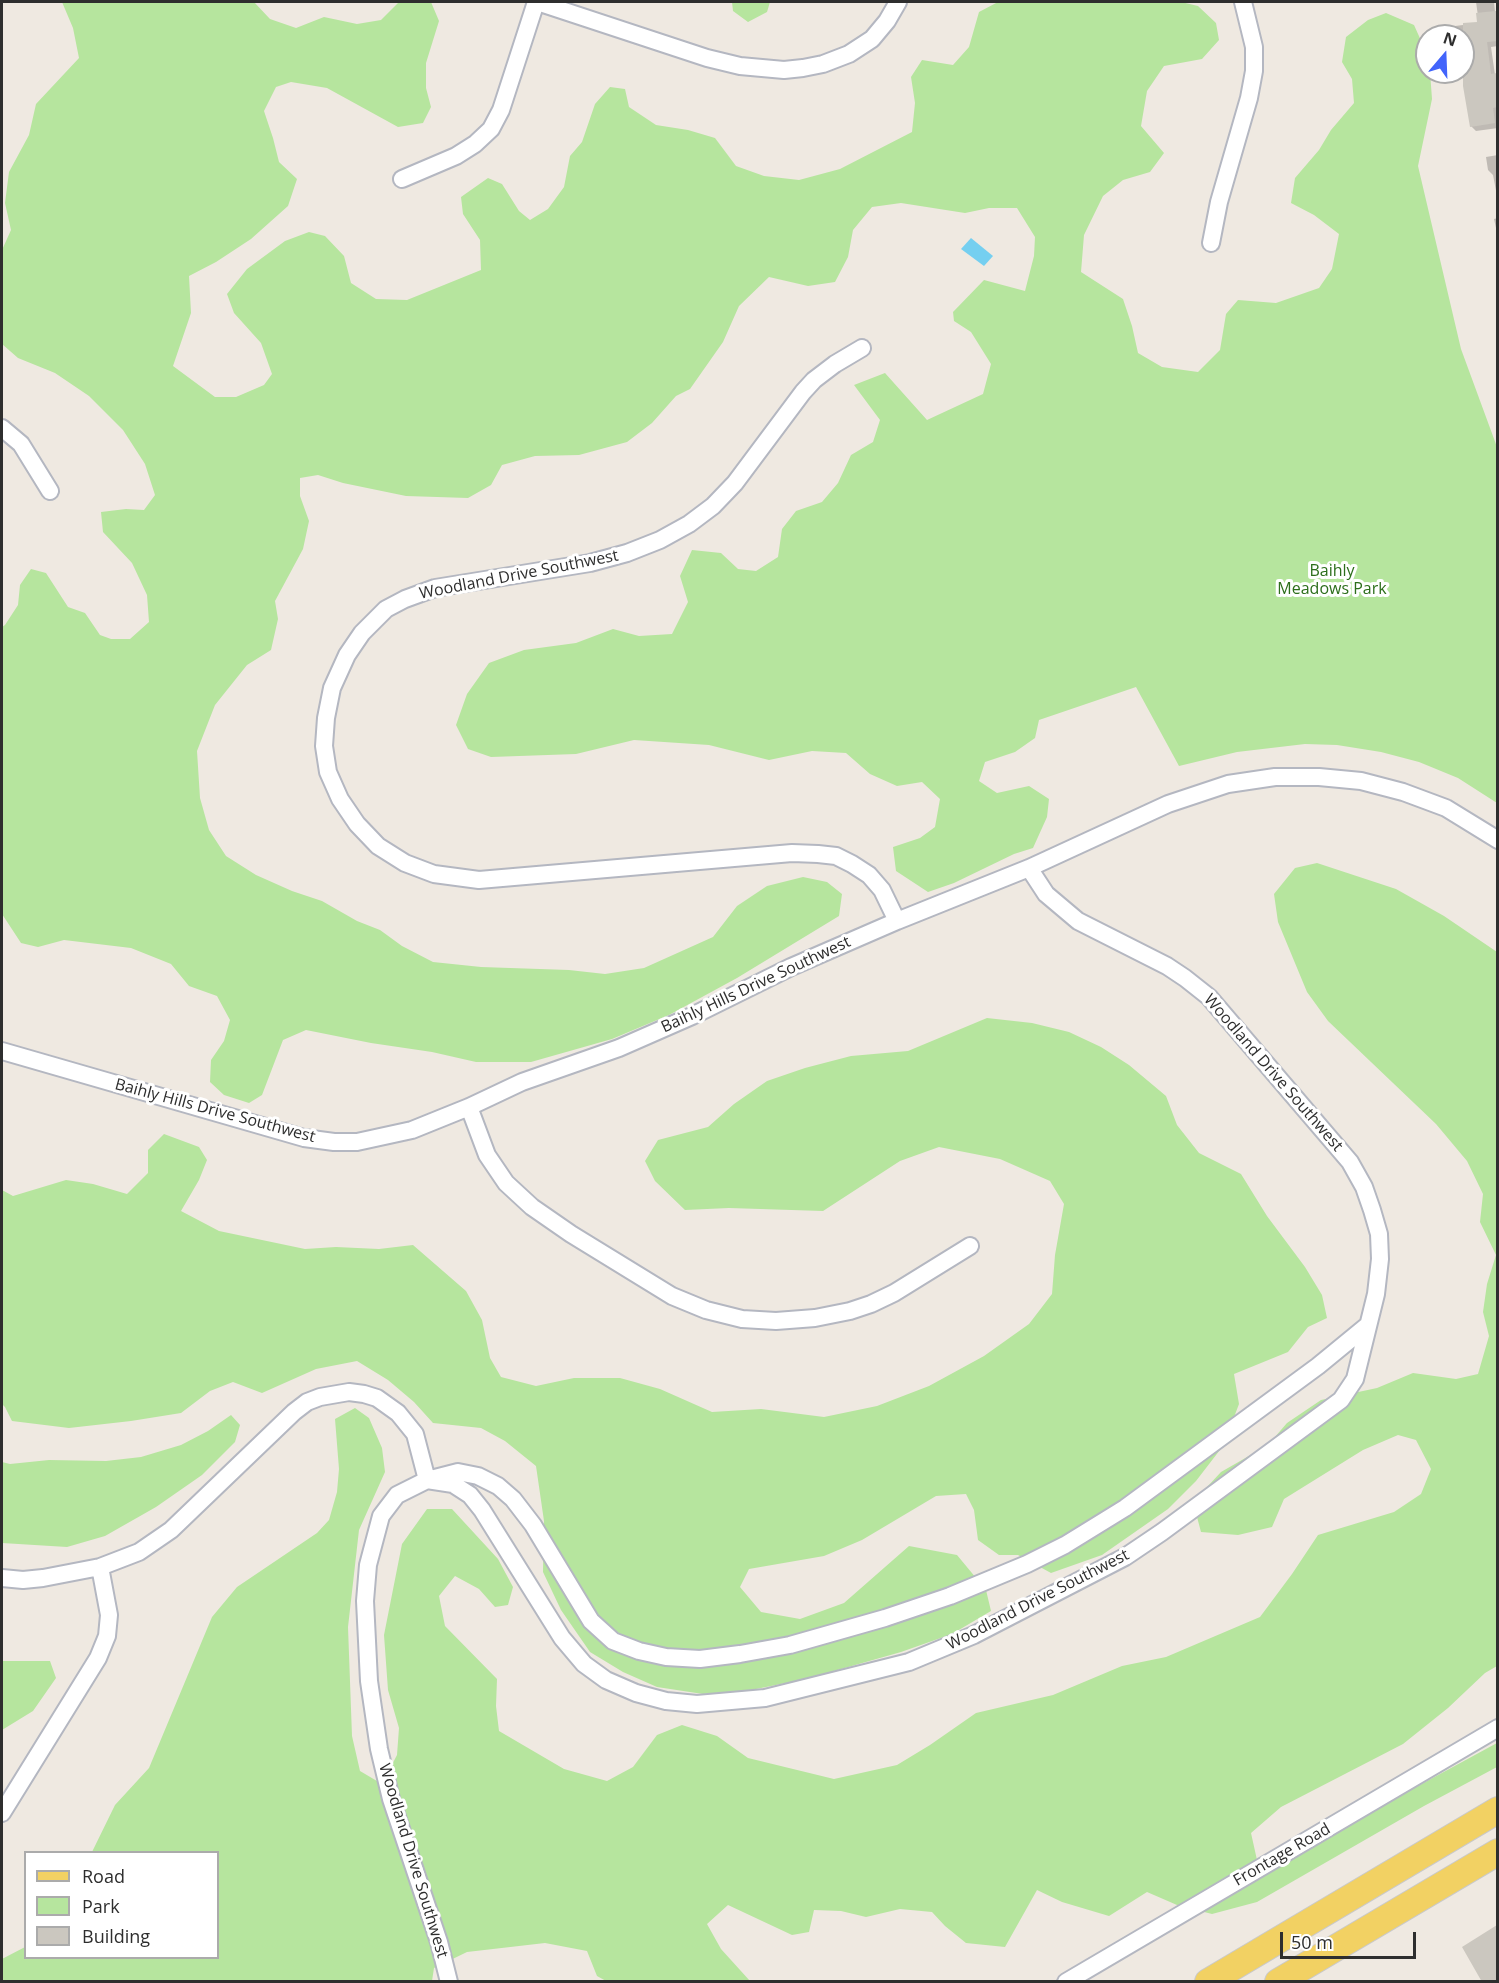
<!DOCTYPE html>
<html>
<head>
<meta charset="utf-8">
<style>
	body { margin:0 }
	#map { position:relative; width:1499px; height:1983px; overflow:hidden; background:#efe9e1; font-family:"Open Sans",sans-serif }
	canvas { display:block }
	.frame { position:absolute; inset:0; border:3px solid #2e2e2e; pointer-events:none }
	.legend { position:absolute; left:24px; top:1851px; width:195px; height:108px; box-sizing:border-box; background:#fff; border:2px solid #ababab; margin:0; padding:8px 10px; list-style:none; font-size:18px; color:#2e2e2e }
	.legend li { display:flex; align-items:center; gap:12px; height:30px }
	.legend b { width:30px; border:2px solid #ababab }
	.north { position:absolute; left:1415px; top:24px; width:60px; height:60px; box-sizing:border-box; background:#fff; border:2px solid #ababab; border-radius:50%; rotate:19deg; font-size:16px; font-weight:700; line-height:24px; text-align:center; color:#2e2e2e }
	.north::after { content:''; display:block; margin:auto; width:21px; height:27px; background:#4264fb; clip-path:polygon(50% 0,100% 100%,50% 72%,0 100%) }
	.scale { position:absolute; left:1280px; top:1932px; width:136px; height:27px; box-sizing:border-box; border:3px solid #2e2e2e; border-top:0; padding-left:8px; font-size:18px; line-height:21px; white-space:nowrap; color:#2e2e2e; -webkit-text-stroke:4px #fff; paint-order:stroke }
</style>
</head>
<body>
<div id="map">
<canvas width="1499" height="1983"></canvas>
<div class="frame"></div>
<ul class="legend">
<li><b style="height:8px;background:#f2d163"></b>Road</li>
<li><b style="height:16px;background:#b6e59e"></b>Park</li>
<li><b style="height:16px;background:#cbc7bf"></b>Building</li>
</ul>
<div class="north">N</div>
<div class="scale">50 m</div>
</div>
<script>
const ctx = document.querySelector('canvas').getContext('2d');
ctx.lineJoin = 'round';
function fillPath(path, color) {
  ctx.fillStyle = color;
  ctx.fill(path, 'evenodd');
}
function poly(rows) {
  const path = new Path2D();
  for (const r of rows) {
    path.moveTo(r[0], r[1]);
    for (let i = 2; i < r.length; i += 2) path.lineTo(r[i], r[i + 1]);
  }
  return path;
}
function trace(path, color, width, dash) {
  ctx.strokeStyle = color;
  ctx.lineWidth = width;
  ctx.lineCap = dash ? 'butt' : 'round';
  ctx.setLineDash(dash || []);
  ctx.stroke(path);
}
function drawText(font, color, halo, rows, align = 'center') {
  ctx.font = font + ' "Open Sans",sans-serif';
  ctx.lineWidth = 6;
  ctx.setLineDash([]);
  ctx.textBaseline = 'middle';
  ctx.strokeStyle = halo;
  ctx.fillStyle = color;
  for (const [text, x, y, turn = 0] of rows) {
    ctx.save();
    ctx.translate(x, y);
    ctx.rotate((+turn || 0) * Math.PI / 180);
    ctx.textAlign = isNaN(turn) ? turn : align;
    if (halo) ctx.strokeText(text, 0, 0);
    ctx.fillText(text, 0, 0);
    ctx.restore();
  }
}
const green = poly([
	[62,2,254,2,270,19,296,28,324,17,357,24,381,20,399,2,431,2,439,21,426,63,426,88,431,107,423,123,398,127,327,88,291,82,276,87,264,111,273,138,279,162,297,179,288,206,251,239,216,262,189,276,191,313,173,366,215,397,236,397,264,385,272,374,261,343,234,313,227,294,247,269,285,241,309,232,325,236,344,256,351,283,376,299,407,300,481,270,480,240,463,214,461,197,488,178,502,184,519,211,530,220,548,209,564,187,570,156,582,142,595,104,610,87,625,89,629,107,656,125,688,130,715,138,736,166,764,176,799,180,840,169,912,132,915,103,911,77,922,60,953,65,969,47,979,12,998,2,1181,2,1198,6,1216,23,1219,40,1202,59,1164,66,1147,91,1141,126,1164,153,1150,172,1123,180,1103,196,1084,235,1081,272,1123,299,1132,326,1138,353,1162,367,1198,372,1220,350,1226,314,1238,300,1276,303,1319,288,1332,269,1339,234,1314,215,1291,203,1295,178,1319,150,1331,130,1354,103,1352,79,1342,62,1346,37,1368,20,1386,13,1414,25,1427,54,1427,72,1430,72,1432,99,1418,166,1461,349,1497,447,1497,803,1458,778,1419,762,1381,752,1337,745,1305,744,1237,752,1179,766,1136,687,1039,720,1035,738,1015,752,985,762,979,781,997,793,1029,786,1049,799,1047,817,1033,848,1014,854,954,883,928,892,896,871,893,847,920,838,935,827,940,799,922,782,897,786,870,774,846,753,812,751,769,760,709,745,634,740,576,754,491,757,468,749,456,725,467,694,489,663,524,650,576,643,613,629,639,636,672,634,688,602,680,576,692,550,721,553,738,569,756,571,778,557,782,529,796,511,822,502,838,483,851,455,873,442,880,420,854,385,885,373,927,420,983,394,991,364,971,332,954,321,953,312,984,280,1025,291,1034,256,1035,237,1017,208,989,208,965,213,901,203,872,207,853,230,848,257,835,282,808,286,769,277,739,306,723,342,690,389,676,396,652,423,627,442,579,455,535,456,502,465,491,485,468,498,406,496,343,483,318,475,300,478,300,496,309,521,303,549,275,601,278,619,271,650,247,665,215,705,197,751,200,798,209,830,226,856,256,875,292,891,322,901,357,921,380,930,402,946,433,962,481,967,569,970,605,974,644,968,713,937,737,906,767,886,803,877,827,882,842,894,839,916,737,978,669,1015,612,1039,531,1062,476,1062,432,1052,371,1043,306,1030,283,1040,262,1095,249,1103,224,1095,210,1082,211,1060,224,1041,230,1020,217,996,189,986,171,964,131,948,64,940,38,947,21,943,2,914,2,627,5,625,18,605,20,585,31,569,46,573,68,607,85,613,100,635,111,639,130,639,149,622,147,595,132,563,103,532,101,512,126,509,144,510,155,495,145,464,123,430,89,396,55,373,18,358,2,344,2,250,11,230,5,203,9,172,29,135,36,104,79,58,73,28],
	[732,2,770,2,767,12,748,22,733,11],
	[1317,863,1396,889,1444,916,1497,952,1497,1666,1485,1673,1448,1708,1403,1744,1281,1807,1251,1833,1257,1860,1289,1860,1405,1793,1497,1743,1497,1767,1424,1806,1257,1902,1212,1914,1177,1905,1147,1892,1109,1916,1062,1902,1037,1890,1005,1947,966,1943,945,1926,932,1912,900,1909,866,1917,841,1911,814,1910,809,1932,792,1935,728,1905,707,1924,721,1949,750,1981,606,1981,597,1976,587,1951,545,1943,467,1952,434,1968,432,1981,2,1982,2,1959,25,1947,26,1958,218,1958,218,1852,92,1852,115,1805,149,1768,212,1617,237,1587,317,1533,329,1520,337,1492,339,1469,335,1419,355,1408,369,1418,382,1448,385,1472,359,1530,348,1627,352,1736,360,1771,382,1784,397,1755,399,1728,388,1690,384,1635,402,1544,427,1509,452,1509,498,1559,513,1587,508,1605,495,1607,479,1589,455,1576,439,1596,445,1626,497,1679,496,1706,499,1731,564,1769,607,1781,633,1767,657,1735,682,1725,717,1736,748,1758,834,1779,897,1765,930,1745,976,1713,1053,1695,1122,1666,1166,1657,1260,1617,1292,1574,1318,1535,1394,1512,1421,1494,1431,1469,1416,1440,1398,1435,1363,1450,1284,1499,1272,1527,1238,1535,1201,1532,1193,1502,1221,1472,1268,1445,1287,1423,1321,1400,1377,1388,1413,1373,1456,1379,1478,1374,1489,1336,1483,1312,1487,1284,1496,1255,1480,1222,1483,1194,1467,1161,1436,1124,1328,1021,1307,992,1278,922,1274,894,1295,868],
	[987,1018,1032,1023,1069,1032,1101,1047,1129,1065,1166,1096,1177,1125,1199,1153,1241,1174,1267,1216,1305,1267,1322,1295,1327,1318,1308,1327,1288,1352,1234,1374,1239,1404,1223,1446,1196,1481,1168,1509,1102,1555,1051,1573,1018,1555,999,1555,978,1540,974,1510,966,1494,936,1496,862,1540,824,1556,749,1569,740,1587,761,1612,800,1619,844,1603,909,1546,957,1555,986,1590,991,1611,952,1634,901,1652,806,1679,751,1690,703,1694,657,1687,623,1672,590,1652,561,1610,543,1572,544,1521,536,1466,505,1441,481,1428,433,1423,414,1402,388,1380,357,1361,316,1369,262,1393,233,1382,210,1391,181,1413,131,1421,69,1428,12,1421,5,1407,2,1404,2,1190,13,1196,66,1180,93,1184,127,1194,148,1173,148,1150,164,1134,199,1147,207,1160,199,1180,181,1211,219,1231,305,1249,336,1247,379,1249,413,1245,466,1291,482,1320,490,1358,501,1377,536,1386,574,1378,620,1378,660,1389,712,1412,761,1409,824,1417,877,1406,929,1386,984,1356,1029,1324,1052,1294,1055,1255,1064,1204,1050,1181,1000,1159,939,1147,900,1161,823,1211,729,1208,685,1210,655,1181,645,1161,658,1140,708,1127,734,1104,767,1081,805,1068,851,1056,908,1051],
	[231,1415,240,1425,235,1442,202,1475,156,1507,105,1536,67,1547,2,1543,2,1462,10,1464,49,1460,106,1461,141,1457,181,1445,208,1431],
	[2,1661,50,1661,56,1678,33,1711,2,1730]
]);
const water = poly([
	[971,238,993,256,984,266,961,249]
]);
const shadow = poly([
	[1476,2,1494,2,1495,12,1498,14,1498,46,1491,47,1495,75,1498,75,1498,128,1476,131,1471,126,1463,72,1463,36,1457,36,1455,26,1479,23],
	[1498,155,1498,201,1493,175,1488,170,1486,157],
	[1498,218,1498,237,1494,219],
	[1498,1927,1498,1982,1484,1982,1464,1947]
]);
const building = poly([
	[1496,11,1497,41,1487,42,1491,74,1497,73,1497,107,1493,108,1495,123,1470,127,1463,86,1463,23,1477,22,1476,13],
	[1497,1925,1497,1982,1482,1982,1462,1947]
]);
const street = poly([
	[537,2,707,58,740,66,784,70,803,68,823,64,849,54,872,39,887,21,898,2],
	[402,179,456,156,475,144,491,129,501,110,536,2],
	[1211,243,1219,202,1249,98,1254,71,1254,47,1243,2],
	[862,348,835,364,814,380,803,392,735,483,713,506,689,524,660,540,627,553,590,563,435,588,405,599,386,609,362,633,347,655,332,688,326,718,324,746,328,772,340,799,357,824,378,846,405,863,434,874,479,880,792,853,818,854,836,856,852,864,869,875,882,890,897,921],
	[2,428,21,444,50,491],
	[2,1051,304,1138,334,1142,357,1142,412,1130,469,1107,522,1082,619,1048,692,1016,791,967,897,921,1029,868,1168,804,1228,784,1275,777,1319,777,1361,781,1403,792,1446,808,1498,840],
	[469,1107,487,1155,506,1183,532,1207,571,1234,672,1296,706,1310,742,1319,776,1321,815,1318,850,1311,871,1304,894,1293,970,1246],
	[427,1480,453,1484,470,1495,482,1510,562,1638,584,1664,606,1680,636,1693,666,1701,697,1704,765,1698,909,1662,974,1635,1125,1557,1162,1532,1341,1400,1355,1379,1376,1294,1380,1259,1379,1234,1372,1210,1364,1187,1350,1162,1209,997,1185,978,1167,966,1078,921,1046,894,1029,868],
	[2,1578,23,1580,43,1578,100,1567,139,1552,171,1530,294,1412,307,1402,320,1397,349,1392,364,1394,377,1398,398,1413,415,1434,427,1480],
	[2,1813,98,1658,107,1636,109,1615,100,1567],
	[449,1982,439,1942,391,1799,379,1749,369,1681,365,1601,368,1565,381,1516,397,1495,427,1480,458,1472,478,1476,498,1486,513,1499,533,1525,591,1621,613,1641,639,1651,666,1657,700,1659,740,1654,790,1645,885,1618,950,1596,1027,1564,1065,1545,1125,1508,1318,1366,1368,1325],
	[1066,1982,1498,1728]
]);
const primary = poly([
	[1208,1982,1498,1810],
	[1278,1982,1498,1852]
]);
const parkNames = [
	["Baihly",1332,571],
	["Meadows Park",1332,589]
];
const streetNames = [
	["Woodland Drive Southwest",519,575,-11],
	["Baihly Hills Drive Southwest",756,985,-25],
	["Woodland Drive Southwest",1273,1073,49],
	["Baihly Hills Drive Southwest",215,1111,15],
	["Woodland Drive Southwest",1038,1600,-27],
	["Frontage Road",1282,1855,-30],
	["Woodland Drive Southwest",413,1861,73]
];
fillPath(green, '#b6e59e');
fillPath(water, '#75cff0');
fillPath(shadow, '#0003');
fillPath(building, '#cbc7bf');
trace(street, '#b4b7c1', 20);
trace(primary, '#c9c9c9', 28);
trace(street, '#fff', 16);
trace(primary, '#f2d163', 26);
drawText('16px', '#2c6e1b', '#fff', parkNames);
drawText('16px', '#2e2e2e', '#fff', streetNames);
</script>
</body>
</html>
